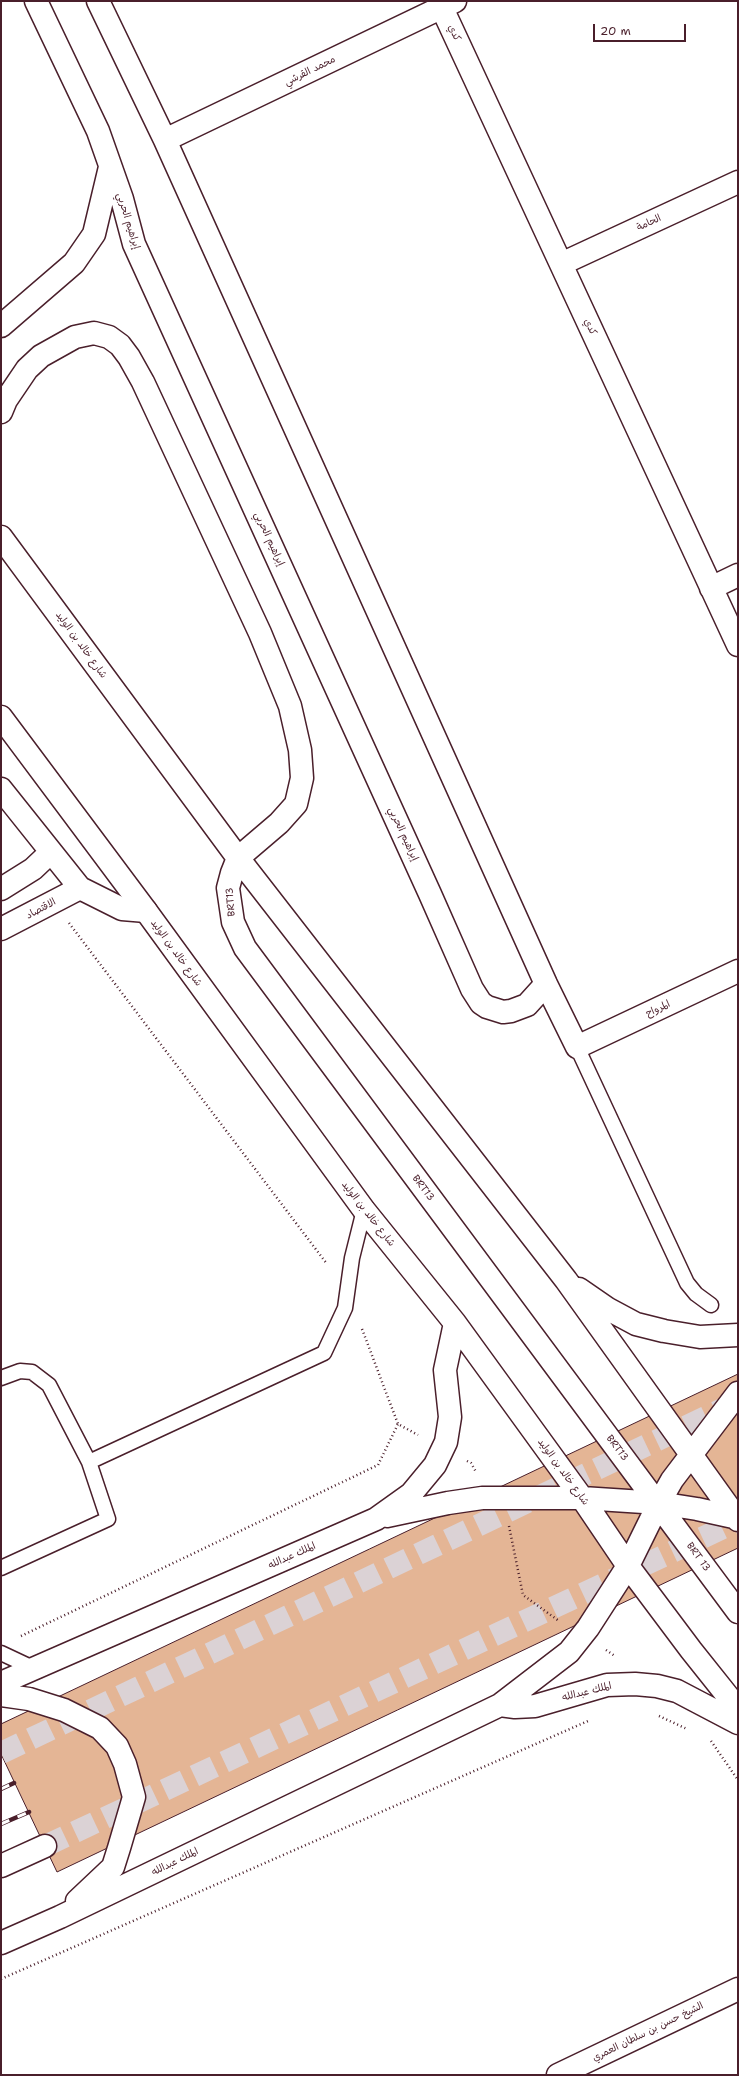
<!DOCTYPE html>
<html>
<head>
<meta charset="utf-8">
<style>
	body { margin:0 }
	#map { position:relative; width:739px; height:2076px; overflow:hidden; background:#fff; font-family:"Shantell Sans",sans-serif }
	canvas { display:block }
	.frame { position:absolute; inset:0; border:2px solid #4a1f2b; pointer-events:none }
	.scale { position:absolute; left:593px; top:24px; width:93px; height:18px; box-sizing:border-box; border:2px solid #4a1f2b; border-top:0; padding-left:5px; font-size:12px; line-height:14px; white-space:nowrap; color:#4a1f2b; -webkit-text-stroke:3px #fff; paint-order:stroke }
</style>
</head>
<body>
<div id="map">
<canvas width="739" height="2076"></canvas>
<div class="frame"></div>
<div class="scale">20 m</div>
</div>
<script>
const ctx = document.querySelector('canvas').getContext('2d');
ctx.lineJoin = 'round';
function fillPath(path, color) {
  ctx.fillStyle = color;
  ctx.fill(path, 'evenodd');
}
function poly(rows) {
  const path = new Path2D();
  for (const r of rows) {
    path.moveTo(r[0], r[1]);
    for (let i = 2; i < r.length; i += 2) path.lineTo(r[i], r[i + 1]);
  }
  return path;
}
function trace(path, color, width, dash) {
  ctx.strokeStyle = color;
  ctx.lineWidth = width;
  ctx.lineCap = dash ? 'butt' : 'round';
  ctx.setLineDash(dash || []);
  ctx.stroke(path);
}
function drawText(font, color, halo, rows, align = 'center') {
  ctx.font = font + ' "Shantell Sans","Playpen Sans Arabic",sans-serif';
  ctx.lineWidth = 4;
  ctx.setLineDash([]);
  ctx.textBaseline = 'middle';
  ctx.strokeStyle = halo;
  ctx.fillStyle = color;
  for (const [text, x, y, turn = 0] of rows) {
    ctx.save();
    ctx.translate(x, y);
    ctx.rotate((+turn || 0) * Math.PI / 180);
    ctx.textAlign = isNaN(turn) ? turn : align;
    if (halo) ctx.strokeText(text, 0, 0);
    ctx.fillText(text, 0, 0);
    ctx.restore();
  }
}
const building = poly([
	[738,1374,738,1548,57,1872,1,1754,1,1724,738,1374]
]);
const trunkTunnel = poly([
	[1,1753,733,1404],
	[45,1846,738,1521]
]);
const path = poly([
	[69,923,327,1264],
	[362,1329,398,1424,418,1435],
	[467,1461,471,1463,476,1472],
	[509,1526,523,1595,559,1621],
	[21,1636,378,1465,398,1424],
	[606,1650,615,1656],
	[659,1716,687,1729],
	[711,1741,738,1780],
	[1,1979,588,1721]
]);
const service = poly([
	[577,1047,687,1283,696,1294,711,1305],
	[1,1378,20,1371,32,1372,49,1385,89,1462,108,1519,1,1568],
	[89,1462,324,1353,345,1308,352,1258,364,1210],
	[1,1653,35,1669]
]);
const minor = poly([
	[36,1,98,131,122,199,134,244,430,894,472,989,481,1003,487,1007,503,1012,511,1011,527,1005,546,984],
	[98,1,165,140,546,984,577,1047,738,971],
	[442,8,738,645],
	[165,140,455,1],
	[561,264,738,182],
	[1,326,74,263,94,234,110,167],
	[711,588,738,575],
	[1,789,80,888,122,909,146,911],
	[1,889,33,869,51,852],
	[1,929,80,888],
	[558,2075,738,1989]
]);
const secondary = poly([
	[1,412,6,400,27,369,41,356,75,337,94,333,109,337,120,345,129,357,143,382,260,633,290,706,300,750,302,778,296,804,279,823,238,858,232,873,228,888,233,922,245,948,738,1612],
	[1,537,238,858,566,1280,738,1520],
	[1,717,146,911,364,1210,455,1323,582,1498,628,1566,691,1650,738,1709],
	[579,1289,608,1309,636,1324,664,1331,700,1337,738,1335],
	[387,1516,448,1503,482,1498,582,1498,659,1503,697,1509,738,1518],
	[1,1683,376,1519,411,1494,435,1465,446,1442,450,1417,445,1370,455,1323],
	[1,1695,29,1699,64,1710,100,1728,117,1746,125,1764,134,1797,119,1848,113,1867,77,1901],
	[500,1705,515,1707,535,1706,607,1685,635,1684,657,1686,677,1691,738,1723],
	[1,1943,60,1917,500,1705,569,1652,588,1628,628,1566,659,1503,672,1480,738,1393]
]);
const trunk = poly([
	[1,1866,45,1846]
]);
const rail = poly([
	[1,1789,14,1783],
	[1,1824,29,1812]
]);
const streetNames = [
	["كدي",454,33,65],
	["محمد القرشي",310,71,-26],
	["إبراهيم الحربي",128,221,73],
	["الحامة",649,223,-25],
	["كدي",590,327,65],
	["إبراهيم الحربي",269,539,65],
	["شارع خالد بن الوليد",81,645,54],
	["إبراهيم الحربي",403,834,65],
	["BRT13",231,902,-95],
	["الاقتصاد",41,909,-28],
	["شارع خالد بن الوليد",176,953,54],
	["المرواح",658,1009,-25],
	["BRT13",423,1188,53],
	["شارع خالد بن الوليد",368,1214,52],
	["BRT13",617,1448,53],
	["شارع خالد بن الوليد",563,1472,54],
	["الملك عبدالله",292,1556,-24],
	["BRT 13",698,1557,54],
	["الملك عبدالله",587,1692,-14],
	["الملك عبدالله",175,1862,-26],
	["الشيخ حسن بن سلطان العمري",648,2032,-26]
];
fillPath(building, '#e4b595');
trace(building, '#4a1f2b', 1);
trace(trunkTunnel, '#dbd2d5', 22, [22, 11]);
trace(service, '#4a1f2b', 17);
trace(minor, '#4a1f2b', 25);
trace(secondary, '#4a1f2b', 25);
trace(trunk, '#4a1f2b', 25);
trace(path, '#4a1f2b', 2.5, [1, 3]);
trace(service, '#fff', 14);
trace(minor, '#fff', 22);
trace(secondary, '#fff', 22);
trace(trunk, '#fff', 22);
trace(rail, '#4a1f2b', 4.5);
trace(rail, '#fff', 3, [9]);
drawText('10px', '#4a1f2b', '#fff', streetNames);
</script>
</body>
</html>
